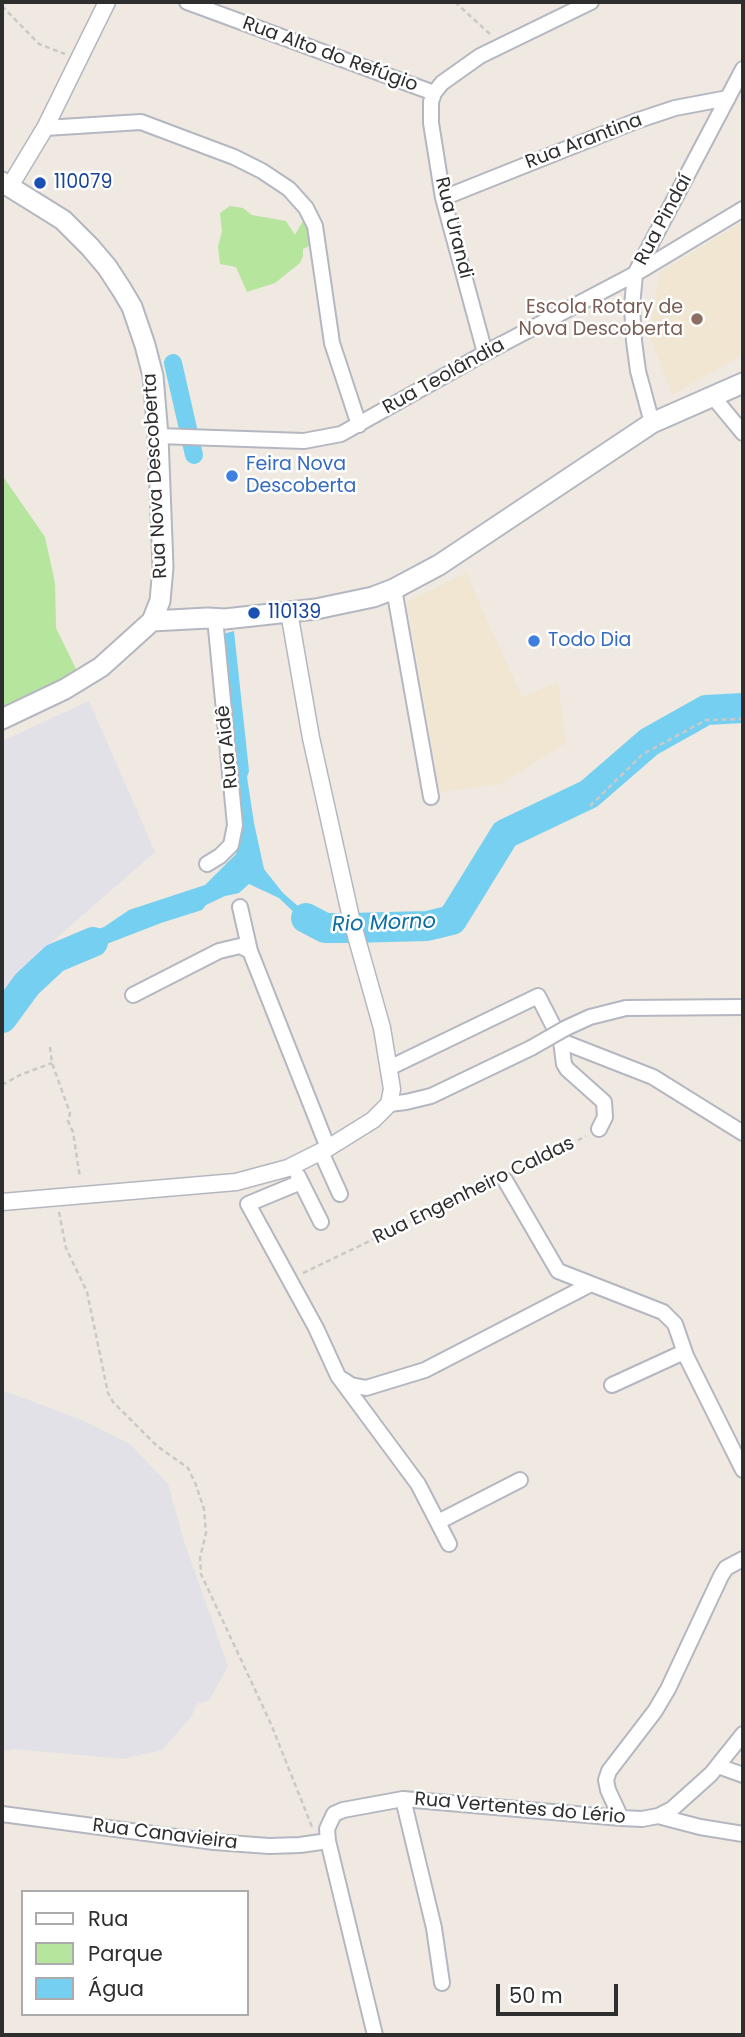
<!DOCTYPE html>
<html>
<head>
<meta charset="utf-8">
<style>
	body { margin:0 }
	#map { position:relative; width:745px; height:2037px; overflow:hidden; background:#efe9e1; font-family:Poppins,sans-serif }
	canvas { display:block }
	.frame { position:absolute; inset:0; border:4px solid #2e2e2e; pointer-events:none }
	.legend { position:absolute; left:21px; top:1890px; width:228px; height:126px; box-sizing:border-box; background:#fff; border:2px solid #ababab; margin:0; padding:9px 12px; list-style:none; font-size:21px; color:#2e2e2e }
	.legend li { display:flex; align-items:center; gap:14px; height:35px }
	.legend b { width:35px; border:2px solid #ababab }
	.scale { position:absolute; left:496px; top:1984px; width:122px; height:32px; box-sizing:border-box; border:4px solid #2e2e2e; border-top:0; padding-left:9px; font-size:21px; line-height:24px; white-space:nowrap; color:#2e2e2e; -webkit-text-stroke:5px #fff; paint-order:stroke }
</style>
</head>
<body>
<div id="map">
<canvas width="745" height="2037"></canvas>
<div class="frame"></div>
<ul class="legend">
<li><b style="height:9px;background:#fff"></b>Rua</li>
<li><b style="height:19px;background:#b6e59e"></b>Parque</li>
<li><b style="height:19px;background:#75cff0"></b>Água</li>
</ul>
<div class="scale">50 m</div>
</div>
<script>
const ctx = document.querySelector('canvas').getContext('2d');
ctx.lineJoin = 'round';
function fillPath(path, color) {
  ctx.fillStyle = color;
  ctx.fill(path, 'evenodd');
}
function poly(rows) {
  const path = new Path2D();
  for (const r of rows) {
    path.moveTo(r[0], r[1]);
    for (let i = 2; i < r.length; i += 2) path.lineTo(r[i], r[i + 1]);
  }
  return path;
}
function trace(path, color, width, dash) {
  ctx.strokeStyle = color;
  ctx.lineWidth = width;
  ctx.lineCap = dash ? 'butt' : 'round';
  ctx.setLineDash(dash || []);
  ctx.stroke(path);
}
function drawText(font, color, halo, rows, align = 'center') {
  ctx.font = font + ' Poppins,sans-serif';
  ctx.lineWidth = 5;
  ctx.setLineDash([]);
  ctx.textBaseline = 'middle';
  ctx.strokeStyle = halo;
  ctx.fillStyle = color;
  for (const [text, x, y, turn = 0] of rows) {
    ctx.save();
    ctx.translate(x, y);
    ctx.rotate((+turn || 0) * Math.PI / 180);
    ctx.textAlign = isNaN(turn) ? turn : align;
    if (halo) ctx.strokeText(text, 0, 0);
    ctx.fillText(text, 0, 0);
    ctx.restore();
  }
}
const industrial = poly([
	[89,701,155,852,44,949,48,954,20,985,2,998,2,741],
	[2,1390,77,1418,130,1444,168,1484,184,1541,228,1666,209,1701,198,1703,191,1717,162,1750,123,1759,14,1749,2,1752]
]);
const education = poly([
	[743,222,743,354,672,395,649,333,660,272],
	[466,573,522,697,558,682,566,743,500,784,440,792,407,602]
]);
const green = poly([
	[230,206,243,208,252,215,286,221,295,235,303,221,311,236,311,245,303,249,303,256,300,263,275,283,247,292,236,267,220,264,218,247,222,231,220,213],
	[2,475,45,537,55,583,56,628,77,671,2,708]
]);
const water = poly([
	[234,631,249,771,247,777,254,823,264,869,283,893,306,913,321,919,342,922,344,939,326,936,305,923,279,898,249,884,239,893,225,896,206,905,202,910,161,923,60,962,52,956,87,933,104,927,129,910,205,885,236,854,241,827,223,634]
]);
const canal = poly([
	[173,363,194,455]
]);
const river = poly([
	[306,918,325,928,350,928,427,926,452,920,505,834,589,794,649,742,706,710,743,708],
	[2,1018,27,984,55,958,93,942]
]);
const path = poly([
	[455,2,491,35],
	[2,6,39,44,65,54],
	[590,806,643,754,706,720,743,719],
	[50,1047,52,1063,70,1113,68,1121,73,1132,80,1178],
	[2,1085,20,1075,52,1063],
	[518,1173,586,1136],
	[59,1212,66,1248,87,1292,108,1393,113,1402,157,1446,188,1468,196,1485,204,1509,206,1533,200,1558,201,1574,271,1724,312,1827],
	[303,1273,422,1216,490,1186]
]);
const minor = poly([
	[187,2,434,93],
	[45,128,141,122,234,157,262,171,289,189,306,208,315,226,332,343,359,425],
	[443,198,636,121,675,108,728,98],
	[485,353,443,198,431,123,431,102,434,93,442,83,480,56,591,2],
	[714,398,743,433],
	[652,423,638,371,634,341,632,306,635,274,743,69],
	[158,436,304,441,341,434,485,353,635,274,743,209],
	[394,589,431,797],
	[207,864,220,856,231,845,235,825,215,618],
	[240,907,250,951,328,1148],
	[133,995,219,951,240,946,250,951],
	[626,1008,743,1007],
	[561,1041,653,1077,743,1133],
	[389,1068,538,996,561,1041,564,1064,567,1069,604,1102,605,1117,599,1129],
	[389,1104,406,1102,431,1096,531,1048],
	[321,1152,340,1194],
	[298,1176,321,1222],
	[505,1180,558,1271,663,1312,675,1324,686,1356,743,1470],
	[301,1182,248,1204,316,1328,338,1376,418,1484,449,1544],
	[342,1379,351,1385,366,1388,425,1370,591,1284],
	[612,1385,684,1352],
	[438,1522,520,1480],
	[718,1766,743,1775],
	[403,1799,434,1928,442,1983],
	[2,1814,214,1842,269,1846,300,1845,328,1841],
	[658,1816,700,1827,743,1834],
	[621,1818,608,1790,606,1780,609,1771,655,1711,668,1689,721,1576,726,1568,743,1559],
	[375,2035,328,1841,327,1829,334,1814,343,1810,403,1799,621,1818,642,1819,658,1816,672,1809,711,1774,743,1734]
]);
const tertiary = poly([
	[10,186,45,128,107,2],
	[2,1202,236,1182,288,1168,328,1148,373,1120,389,1104,392,1089,382,1028,351,918,311,738,289,612]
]);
const secondary = poly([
	[2,182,63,220,90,247,107,267,122,290,132,307,145,345,153,376,158,436,163,567,160,601,152,621],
	[2,719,65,689,101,667,152,621,208,618,225,619,316,609,373,597,394,589,439,565,652,423,743,383]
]);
const minorBridge = poly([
	[531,1048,566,1028,590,1017,626,1008]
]);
const markers = [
	[40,183,7,"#1a4fb4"],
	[697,319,7,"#8d6e63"],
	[232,476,7,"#3f7fe0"],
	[254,613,7,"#1a4fb4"],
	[534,641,7,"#3f7fe0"]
];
const streetNames = [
	["Rua Alto do Refúgio",330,55,20],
	["Rua Arantina",584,142,-21],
	["Rua Pindaí",664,220,-62],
	["Rua Urandi",453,228,76],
	["Rua Teolândia",444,377,-29],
	["Rua Nova Descoberta",156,476,-93],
	["Rua Aidê",228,747,-96],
	["Rua Engenheiro Caldas",474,1191,-26],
	["Rua Vertentes do Lério",520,1809,5],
	["Rua Canavieira",165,1835,7]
];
const transitNames = [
	["110079",54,183],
	["110139",268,613]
];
const educationNames = [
	["Escola Rotary de",683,308],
	["Nova Descoberta",683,330]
];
const shopNames = [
	["Feira Nova",246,465],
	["Descoberta",246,487],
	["Todo Dia",548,641]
];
const waterNames = [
	["Rio Morno",384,924,-2]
];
fillPath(industrial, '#e3e1e8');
fillPath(education, '#f0e6d1');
fillPath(green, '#b6e59e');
fillPath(water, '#75cff0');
trace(canal, '#75cff0', 18);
trace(river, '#75cff0', 30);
trace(minor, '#b4b7c1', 18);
trace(tertiary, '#b4b7c1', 19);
trace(secondary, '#b4b7c1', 23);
trace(path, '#c9c9c9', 2.5, [5, 3.5]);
trace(minor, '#fff', 14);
trace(tertiary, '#fff', 16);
trace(secondary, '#fff', 19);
trace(minorBridge, '#b4b7c1', 18, []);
trace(minorBridge, '#fff', 14);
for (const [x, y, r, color] of markers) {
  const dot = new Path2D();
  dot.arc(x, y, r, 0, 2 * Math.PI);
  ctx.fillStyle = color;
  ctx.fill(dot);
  trace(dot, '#fff', 2.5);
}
drawText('19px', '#2e2e2e', '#fff', streetNames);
drawText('19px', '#164399', '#fff', transitNames, 'left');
drawText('19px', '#785e54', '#fff', educationNames, 'right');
drawText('19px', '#366cbe', '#fff', shopNames, 'left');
drawText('italic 21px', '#0d6fa3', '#fff', waterNames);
</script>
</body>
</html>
